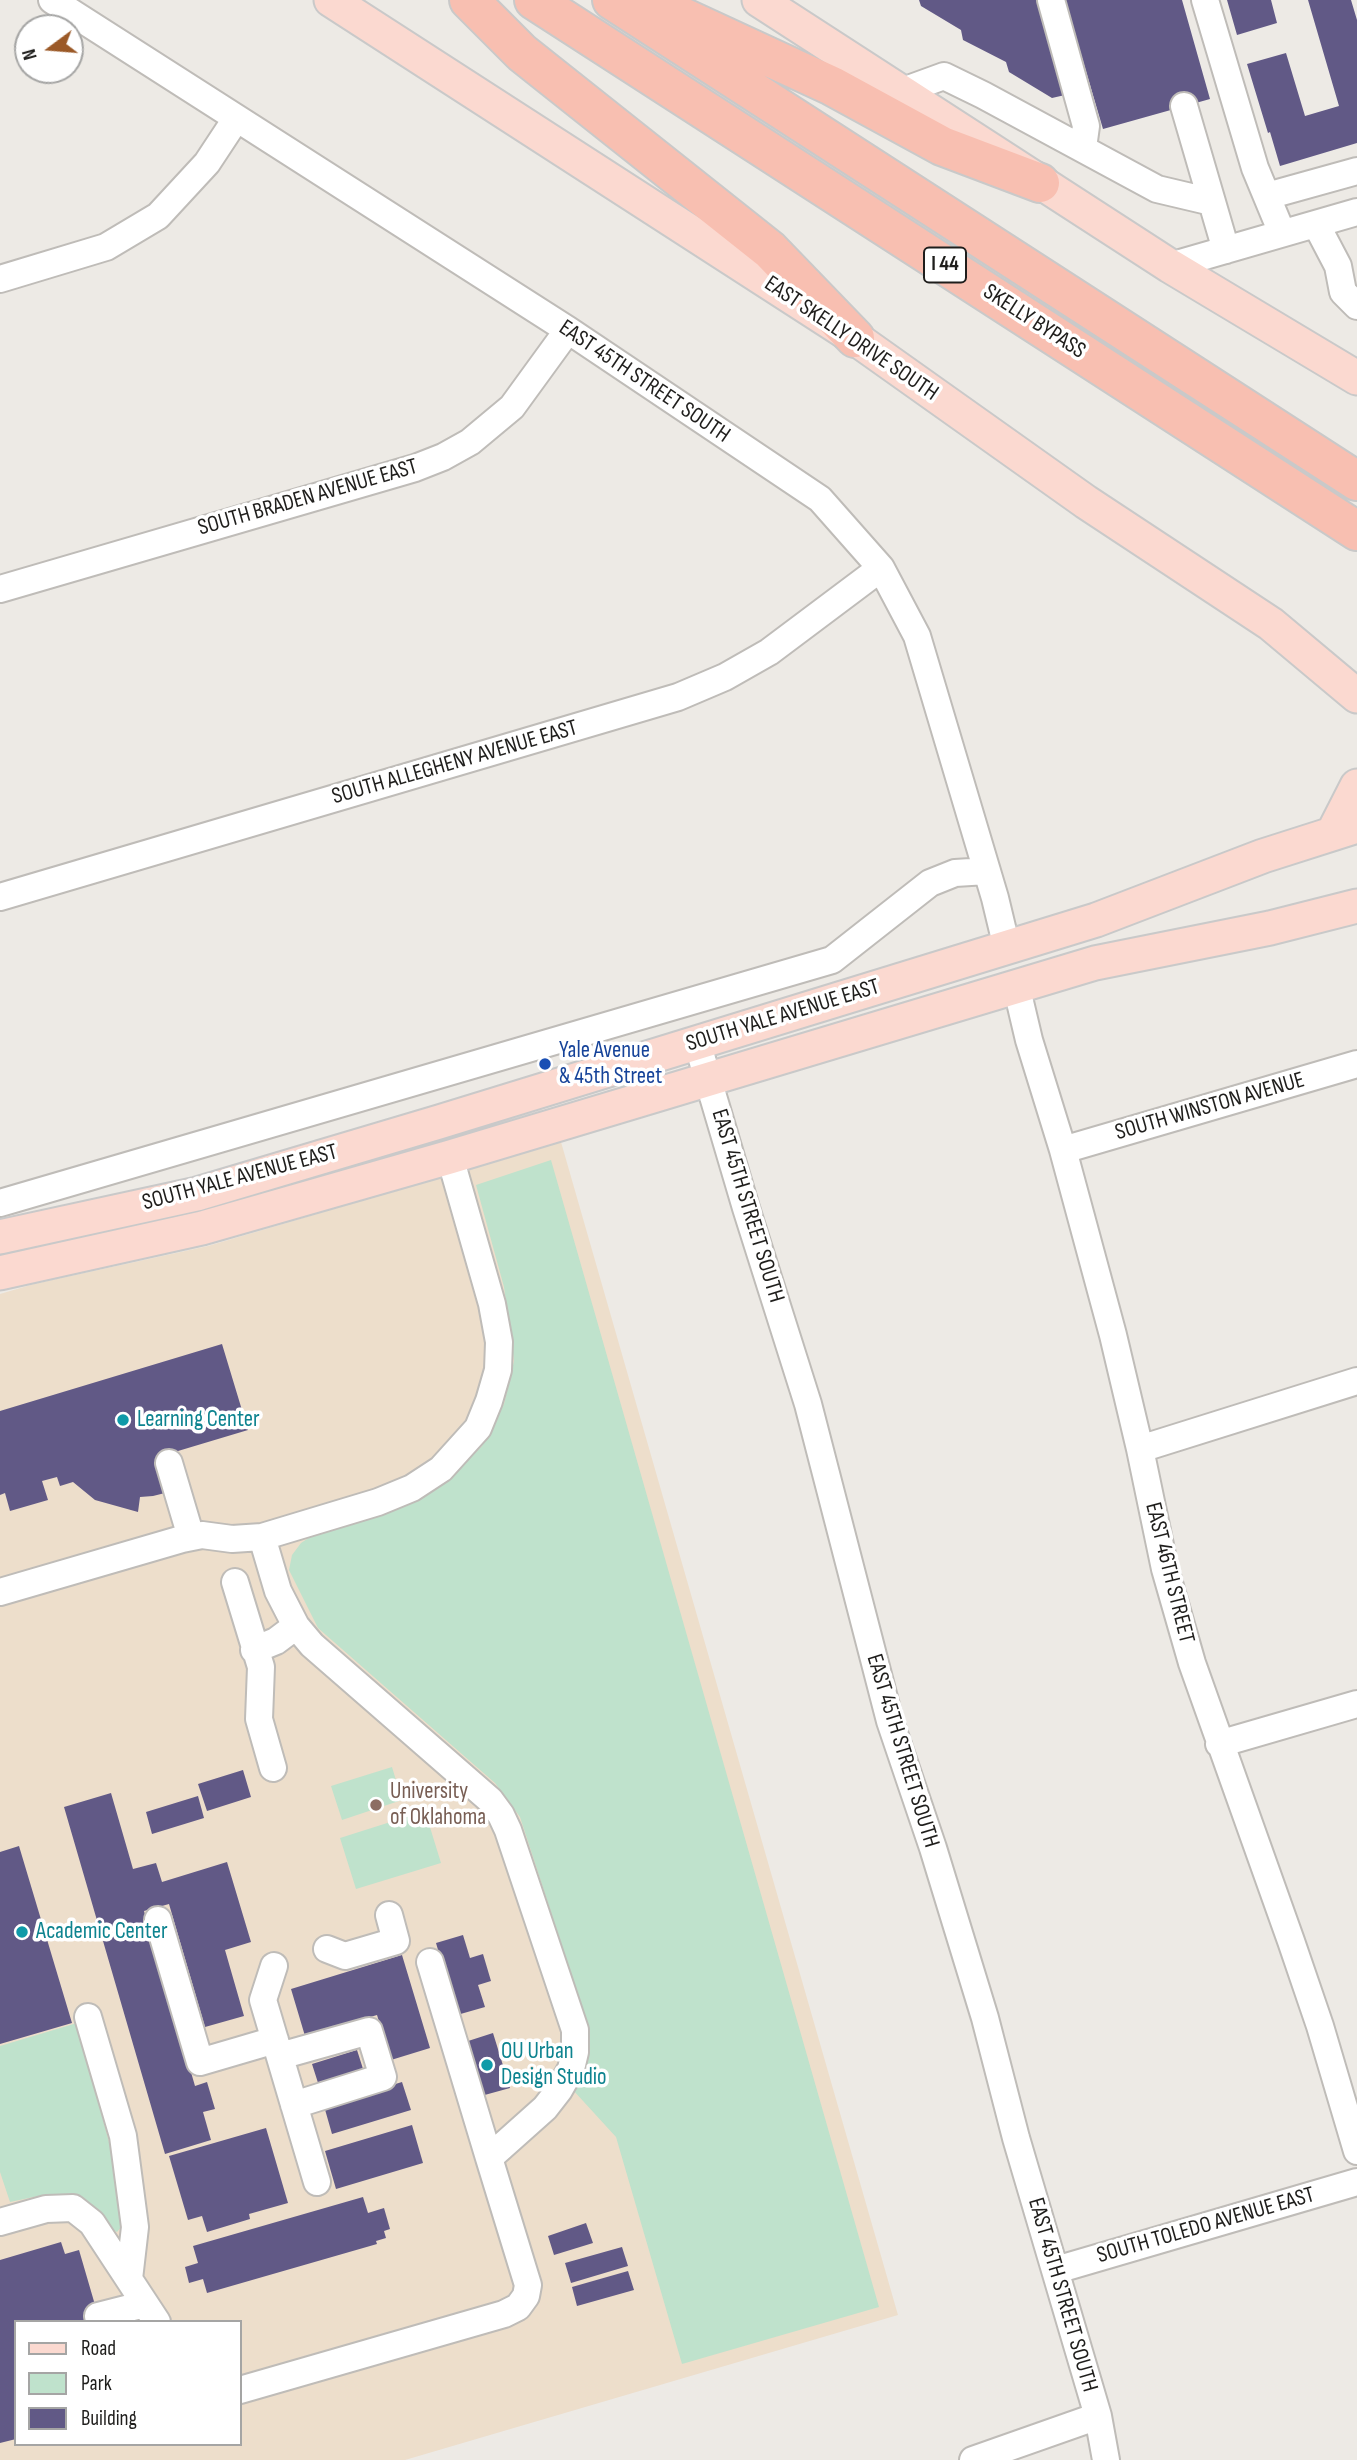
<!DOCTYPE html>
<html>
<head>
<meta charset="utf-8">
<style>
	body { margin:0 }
	#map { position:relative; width:1357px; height:2460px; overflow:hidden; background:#edeae5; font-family:"Sofia Sans Condensed",sans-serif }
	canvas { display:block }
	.legend { position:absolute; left:14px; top:2320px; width:228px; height:126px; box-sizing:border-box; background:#fff; border:2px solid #a5a5a4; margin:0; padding:9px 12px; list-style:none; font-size:21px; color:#1f1e1c }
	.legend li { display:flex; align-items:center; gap:14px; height:35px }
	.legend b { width:35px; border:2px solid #a5a5a4 }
	.north { position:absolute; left:14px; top:14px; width:70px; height:70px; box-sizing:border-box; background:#fff; border:2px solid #a5a5a4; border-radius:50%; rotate:254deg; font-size:19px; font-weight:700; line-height:28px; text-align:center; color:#1f1e1c }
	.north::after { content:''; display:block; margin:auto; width:24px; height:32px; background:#9b5927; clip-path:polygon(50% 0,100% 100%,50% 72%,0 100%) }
</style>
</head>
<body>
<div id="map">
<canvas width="1357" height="2460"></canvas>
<ul class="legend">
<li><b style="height:9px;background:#fbd9d0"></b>Road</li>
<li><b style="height:19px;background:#bfe2cc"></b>Park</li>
<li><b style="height:19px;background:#615986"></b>Building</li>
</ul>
<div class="north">N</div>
</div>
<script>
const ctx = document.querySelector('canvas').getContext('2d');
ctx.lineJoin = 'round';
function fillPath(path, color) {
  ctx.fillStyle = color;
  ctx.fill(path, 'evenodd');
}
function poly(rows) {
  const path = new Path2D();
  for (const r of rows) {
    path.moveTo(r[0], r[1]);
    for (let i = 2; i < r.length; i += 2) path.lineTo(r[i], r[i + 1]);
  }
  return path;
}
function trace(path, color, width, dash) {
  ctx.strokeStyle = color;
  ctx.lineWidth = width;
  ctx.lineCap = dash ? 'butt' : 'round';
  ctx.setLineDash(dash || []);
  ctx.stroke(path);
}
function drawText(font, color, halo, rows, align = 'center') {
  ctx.font = font + ' "Sofia Sans Condensed",sans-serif';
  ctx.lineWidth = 7;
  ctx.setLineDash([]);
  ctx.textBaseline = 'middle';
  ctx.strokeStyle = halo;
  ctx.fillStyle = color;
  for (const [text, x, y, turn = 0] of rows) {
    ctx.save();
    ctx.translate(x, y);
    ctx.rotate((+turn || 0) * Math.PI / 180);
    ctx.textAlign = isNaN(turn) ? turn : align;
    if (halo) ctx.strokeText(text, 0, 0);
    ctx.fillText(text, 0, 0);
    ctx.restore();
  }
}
const education = poly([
	[561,1142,898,2315,405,2460,0,2460,0,1294,34,1284,208,1246],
	[16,2322,240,2322,240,2444,16,2444]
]);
const green = poly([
	[551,1160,879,2307,682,2364,616,2137,573,2090,587,2059,589,2029,520,1817,495,1783,318,1628,289,1570,292,1555,301,1543,310,1537,398,1509,419,1499,449,1479,482,1446,504,1404,514,1361,504,1287,476,1185],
	[392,1767,402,1800,342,1820,331,1786],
	[425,1811,441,1863,356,1889,340,1838],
	[77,2023,110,2146,122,2226,117,2232,113,2230,99,2210,74,2195,43,2195,10,2202,0,2172,0,2046]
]);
const building = poly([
	[919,0,1038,0,1065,95,1052,98,1009,72,1006,62,963,40,961,30,921,6],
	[1065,0,1182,0,1210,99,1103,129],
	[1227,0,1271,0,1277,23,1237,35],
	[1308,0,1351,0,1357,20,1357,143,1280,166,1270,132,1268,133,1247,64,1286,53,1305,116,1339,106],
	[222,1344,248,1430,158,1457,169,1492,153,1496,140,1497,138,1512,95,1500,73,1482,60,1486,57,1477,42,1481,48,1500,10,1511,5,1493,0,1495,0,1411],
	[243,1770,251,1797,207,1811,198,1784],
	[111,1793,133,1869,156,1863,162,1882,227,1862,251,1942,225,1950,244,2016,205,2027,169,1904,144,1911,195,2086,207,2082,215,2109,203,2112,211,2140,165,2154,64,1807],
	[198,1796,204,1818,152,1834,146,1812],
	[19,1846,72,2023,0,2044,0,1852],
	[463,1935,470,1958,483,1954,491,1981,478,1985,485,2007,457,2015,436,1943],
	[402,1955,430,2048,391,2060,377,2015,305,2036,291,1989],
	[493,2033,510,2088,481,2096,465,2042],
	[357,2050,364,2072,319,2086,312,2064],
	[402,2082,411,2110,332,2134,324,2106],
	[412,2125,423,2163,336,2189,325,2151],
	[266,2128,288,2203,249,2214,250,2219,207,2232,202,2216,188,2220,169,2156],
	[363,2197,368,2213,384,2208,390,2229,384,2231,386,2238,376,2241,377,2244,207,2293,203,2279,189,2283,185,2267,198,2263,193,2246],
	[586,2223,593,2243,554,2255,548,2236],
	[61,2242,65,2254,79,2250,100,2322,16,2322,16,2439,0,2443,0,2260],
	[622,2247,628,2266,571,2283,565,2263],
	[628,2271,634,2290,577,2306,572,2287]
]);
const minor = poly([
	[52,0,568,330,820,499,881,568,917,636,995,898,1007,948],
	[1051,0,1086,126,1083,148],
	[1205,0,1255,168,1282,233],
	[900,92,944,76,983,95,1157,189,1212,202],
	[1184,106,1226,250],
	[1267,196,1357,171],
	[1316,224,1338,266,1343,292,1357,306],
	[1170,266,1357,212],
	[0,279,106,247,158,216,207,163,236,119],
	[0,589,415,468,443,457,470,442,512,407,568,330],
	[0,897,678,697,725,677,769,652,881,568],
	[1016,985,1029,1040,1063,1150,1113,1335,1140,1449,1165,1569,1192,1663,1291,1941,1320,2026,1357,2151],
	[697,1042,746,1208,808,1404,890,1721,933,1848,985,2018,1016,2138,1098,2416,1106,2460],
	[1063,1150,1357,1064],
	[0,1203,832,960,930,883,955,873,987,871],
	[1140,1449,1357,1381],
	[169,1463,191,1537],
	[235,1582,261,1667,259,1719,273,1768],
	[0,1592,182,1539,202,1535,232,1539,262,1537,378,1502,412,1488,441,1469,478,1428,489,1401,498,1370,499,1342,492,1304,450,1157],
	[254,1650,276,1641,296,1626],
	[1219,1744,1357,1704],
	[158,1920,200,2062,275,2040],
	[327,1949,345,1956,396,1941,389,1915],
	[430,1962,489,2158],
	[274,1966,263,2000,317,2182],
	[88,2017,123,2136,135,2227,129,2279],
	[280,2056,369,2031,383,2077,294,2105],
	[0,2222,46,2209,73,2208,92,2223,157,2322],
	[1056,2270,1357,2182],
	[98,2316,145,2304],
	[240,2390,504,2314,518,2307,526,2296,528,2285,489,2158,545,2108,559,2090,571,2069,575,2052,575,2030,508,1830,501,1815,490,1800,312,1645,296,1626,278,1591,262,1537],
	[973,2460,1098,2416]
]);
const major = poly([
	[331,0,855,338,1086,502,1271,624,1357,696],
	[759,0,1170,266,1357,378],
	[1333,833,1357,786],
	[0,1237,197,1194,439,1122,1096,920,1263,856,1357,826],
	[0,1273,202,1228,450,1157,1095,963,1270,928,1357,906]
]);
const highway = poly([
	[469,0,522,53,770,250,855,338],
	[534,0,1357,531],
	[612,0,1357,481],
	[652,3,832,86,942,146,1040,183]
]);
const markers = [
	[545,1064,7,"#1a4fb4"],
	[123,1420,7,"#0f9aa8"],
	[376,1805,7,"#8d6e63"],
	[22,1932,7,"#0f9aa8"],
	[487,2065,7,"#0f9aa8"]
];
const shields = [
	[945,265,42]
];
const shieldNames = [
	["I 44",945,265]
];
const streetNames = [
	["SKELLY BYPASS",1034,322,33],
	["EAST SKELLY DRIVE SOUTH",851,339,34],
	["EAST 45TH STREET SOUTH",644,382,34],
	["SOUTH BRADEN AVENUE EAST",308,498,-16],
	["SOUTH ALLEGHENY AVENUE EAST",455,763,-16],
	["SOUTH YALE AVENUE EAST",783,1016,-17],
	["SOUTH WINSTON AVENUE",1210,1107,-16],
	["SOUTH YALE AVENUE EAST",240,1178,-15],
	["EAST 45TH STREET SOUTH",747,1206,73],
	["EAST 46TH STREET",1169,1573,76],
	["EAST 45TH STREET SOUTH",902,1751,73],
	["SOUTH TOLEDO AVENUE EAST",1206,2226,-16],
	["EAST 45TH STREET SOUTH",1062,2295,74]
];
const transitNames = [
	["Yale Avenue",559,1051],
	["& 45th Street",559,1077]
];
const cultureNames = [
	["Learning Center",137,1420],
	["Academic Center",36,1932],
	["OU Urban",501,2052],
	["Design Studio",501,2078]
];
const educationNames = [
	["University",390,1792],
	["of Oklahoma",390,1818]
];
fillPath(education, '#eddecb');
fillPath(green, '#bfe2cc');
fillPath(building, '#615986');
trace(minor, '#bfbcb8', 30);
trace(major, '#c9c9c9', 37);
trace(highway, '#c9c9c9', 42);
trace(minor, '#fff', 26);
trace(major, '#fbd9d0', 33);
trace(highway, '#f8bfb1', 38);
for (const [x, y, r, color] of markers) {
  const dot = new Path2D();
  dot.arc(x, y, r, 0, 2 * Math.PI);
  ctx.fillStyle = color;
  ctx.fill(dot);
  trace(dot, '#fff', 2.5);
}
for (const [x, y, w] of shields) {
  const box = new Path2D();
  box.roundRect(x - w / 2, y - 17.5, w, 35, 5);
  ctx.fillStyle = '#fff';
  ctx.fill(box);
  trace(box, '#1f1e1c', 2);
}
drawText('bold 21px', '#1f1e1c', null, shieldNames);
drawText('23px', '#1f1e1c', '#fff', streetNames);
drawText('23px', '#164399', '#fff', transitNames, 'left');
drawText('23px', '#0d838f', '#fff', cultureNames, 'left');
drawText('23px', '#785e54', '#fff', educationNames, 'left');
</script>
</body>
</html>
